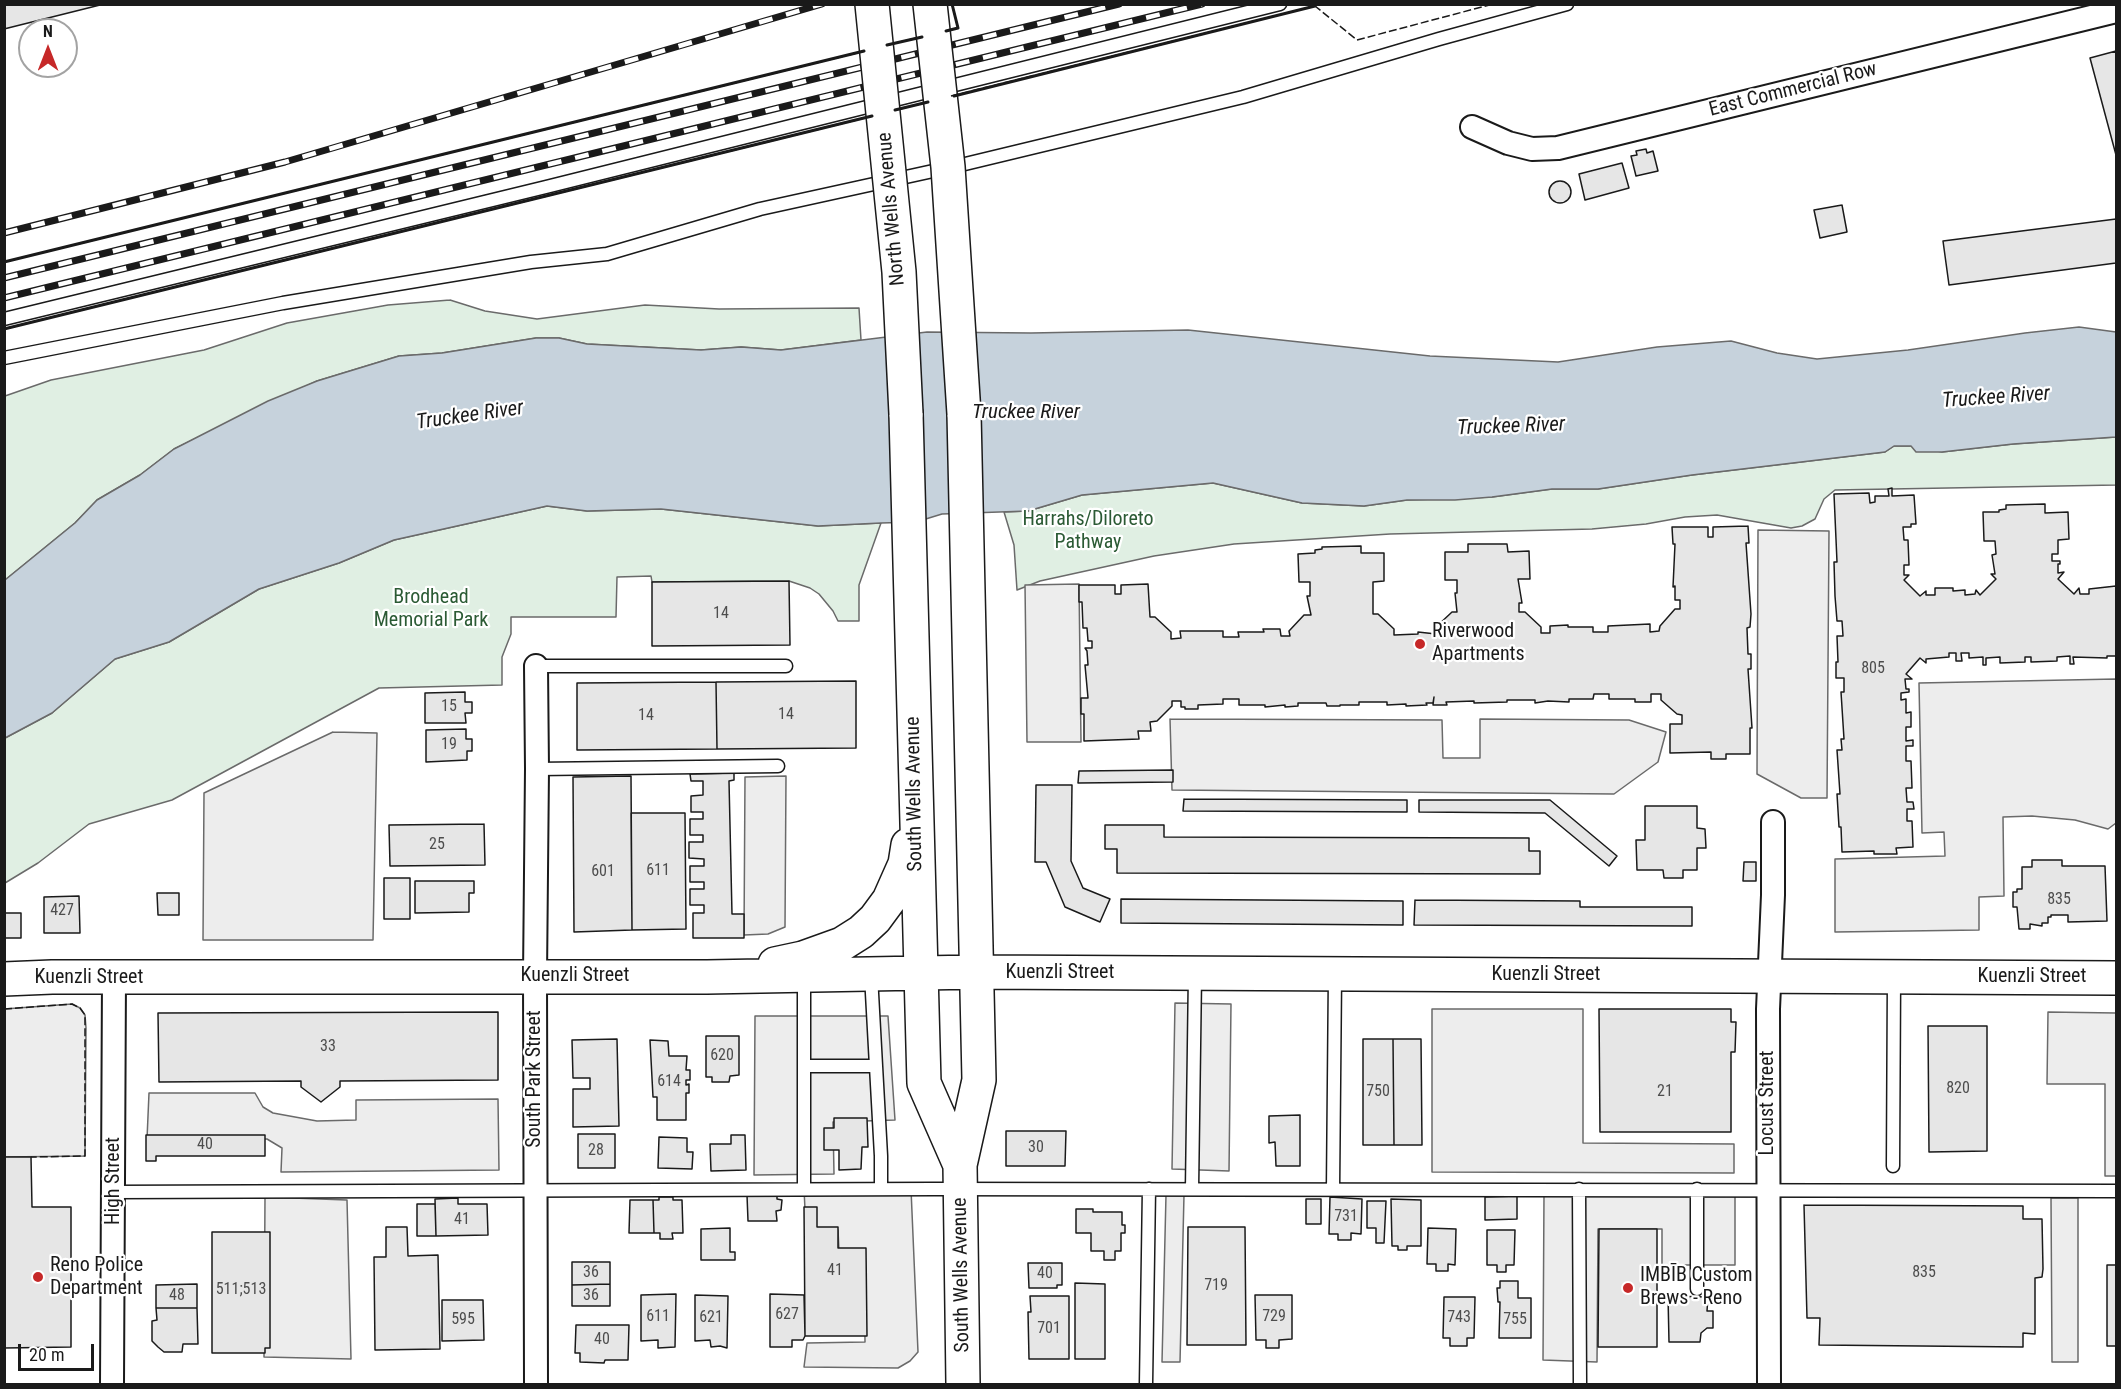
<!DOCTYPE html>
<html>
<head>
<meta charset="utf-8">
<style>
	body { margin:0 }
	#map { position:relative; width:2121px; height:1389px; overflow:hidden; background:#fff; font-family:"Roboto Condensed",sans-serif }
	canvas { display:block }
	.frame { position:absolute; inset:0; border:6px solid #1a1a1a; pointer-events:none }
	.north { position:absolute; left:18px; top:18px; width:60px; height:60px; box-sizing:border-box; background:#fff; border:2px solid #a3a3a3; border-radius:50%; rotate:0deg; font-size:16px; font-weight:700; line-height:24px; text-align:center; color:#1a1a1a }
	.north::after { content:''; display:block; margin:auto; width:21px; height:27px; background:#c62828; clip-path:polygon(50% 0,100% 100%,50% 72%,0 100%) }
	.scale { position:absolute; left:18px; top:1344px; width:76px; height:27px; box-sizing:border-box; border:3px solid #1a1a1a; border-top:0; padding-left:8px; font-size:18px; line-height:21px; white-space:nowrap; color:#1a1a1a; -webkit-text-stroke:4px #fff; paint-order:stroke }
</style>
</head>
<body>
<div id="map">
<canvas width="2121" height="1389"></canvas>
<div class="frame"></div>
<div class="north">N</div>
<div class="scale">20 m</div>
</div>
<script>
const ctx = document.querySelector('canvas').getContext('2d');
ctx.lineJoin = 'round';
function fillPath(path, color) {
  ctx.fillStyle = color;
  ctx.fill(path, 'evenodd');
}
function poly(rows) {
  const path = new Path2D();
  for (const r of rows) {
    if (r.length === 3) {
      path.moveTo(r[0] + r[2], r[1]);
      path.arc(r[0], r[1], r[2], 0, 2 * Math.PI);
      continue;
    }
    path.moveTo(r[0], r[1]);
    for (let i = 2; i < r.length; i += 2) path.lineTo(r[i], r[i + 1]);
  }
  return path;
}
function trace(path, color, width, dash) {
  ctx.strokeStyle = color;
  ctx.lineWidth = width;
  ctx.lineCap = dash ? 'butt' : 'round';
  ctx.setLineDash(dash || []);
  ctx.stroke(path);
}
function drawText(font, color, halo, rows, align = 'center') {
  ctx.font = font + ' "Roboto Condensed",sans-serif';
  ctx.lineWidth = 4.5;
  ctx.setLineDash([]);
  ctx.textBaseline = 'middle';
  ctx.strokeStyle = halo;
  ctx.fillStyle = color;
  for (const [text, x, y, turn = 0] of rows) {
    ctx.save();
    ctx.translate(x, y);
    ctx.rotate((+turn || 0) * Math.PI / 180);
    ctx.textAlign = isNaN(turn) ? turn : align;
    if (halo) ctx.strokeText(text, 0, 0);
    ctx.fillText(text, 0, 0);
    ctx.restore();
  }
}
const green = poly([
	[450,300,485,311,537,319,645,305,719,309,859,308,861,340,781,350,741,347,701,350,587,344,559,338,536,338,442,353,399,356,317,381,174,449,140,475,97,500,75,523,5,580,5,396,51,380,204,350,287,323,388,305,450,300],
	[2116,437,2116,485,1835,490,1824,499,1815,519,1802,526,1791,528,1717,515,1685,517,1646,524,1592,529,1390,534,1234,544,1154,556,1040,581,1017,590,1014,545,1004,512,1028,511,1082,495,1213,483,1302,503,1364,506,1407,500,1492,497,1552,489,1598,489,1692,475,1885,452,1894,446,1911,446,1942,452,2013,444,2116,437],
	[547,506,587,511,661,509,818,526,881,523,859,585,859,621,838,621,833,611,819,594,810,588,789,581,652,582,651,576,617,577,616,617,511,617,511,634,502,657,502,685,379,688,172,800,89,824,38,863,5,883,5,738,52,713,115,659,169,642,259,589,339,563,394,540,547,506]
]);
const parking = poly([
	[1758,530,1829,531,1827,798,1801,798,1757,774,1758,530],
	[1079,584,1081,742,1027,742,1025,585,1079,584],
	[2116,679,2116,823,2108,829,2075,820,2032,816,2003,817,2004,896,1979,897,1979,930,1835,932,1835,859,1945,856,1944,832,1922,833,1919,683,2116,679],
	[1170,719,1442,720,1443,758,1480,758,1480,719,1629,720,1666,732,1658,762,1614,794,1172,790,1170,719],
	[333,732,377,733,373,940,203,940,204,793,333,732],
	[786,776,785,927,768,934,744,935,745,777,786,776],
	[1175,1003,1231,1004,1229,1171,1172,1169,1175,1003],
	[72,1004,80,1008,85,1015,86,1028,85,1156,5,1157,4,1009,72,1004],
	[1432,1009,1583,1009,1583,1143,1734,1144,1734,1173,1432,1172,1432,1009],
	[2048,1012,2116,1013,2116,1176,2105,1176,2105,1084,2047,1084,2048,1012],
	[755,1016,888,1016,895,1120,833,1122,834,1174,754,1175,755,1016],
	[149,1093,255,1093,263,1107,273,1113,317,1121,356,1120,356,1100,498,1099,499,1170,281,1172,282,1148,267,1139,147,1139,149,1093],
	[804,1189,911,1189,918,1352,910,1361,898,1368,804,1367,807,1343,865,1342,864,1252,839,1251,838,1230,806,1230,804,1189],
	[1544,1194,1735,1195,1735,1265,1662,1265,1662,1229,1598,1229,1597,1362,1543,1360,1544,1194],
	[1166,1195,1184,1195,1180,1362,1162,1362,1166,1195],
	[265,1197,347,1200,351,1359,264,1357,265,1197],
	[2051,1198,2078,1198,2078,1362,2052,1362,2051,1198]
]);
const water = poly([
	[2079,327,2116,332,2116,437,2013,444,1942,452,1916,452,1911,446,1894,446,1885,452,1692,475,1598,489,1552,489,1492,497,1455,500,1407,500,1364,506,1302,503,1213,483,1082,495,1028,511,942,514,916,522,881,523,818,526,661,509,587,511,547,506,394,540,339,563,259,589,169,642,115,659,52,713,5,738,5,580,75,523,97,500,140,475,174,449,268,401,317,381,399,356,442,353,536,338,559,338,587,344,701,350,741,347,781,350,927,332,1031,333,1188,330,1430,356,1558,362,1657,347,1731,341,1777,353,1817,359,1908,350,2025,333,2079,327]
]);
const building = poly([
	[4,4,104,4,4,29,4,4],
	[2116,51,2116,155,2090,58,2116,51],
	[1646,149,1647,153,1653,151,1658,171,1636,176,1631,156,1637,155,1636,151,1646,149],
	[1622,163,1629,188,1585,200,1579,174,1622,163],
	[1560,192,11],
	[1842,205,1847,232,1820,238,1814,210,1842,205],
	[2116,219,2116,263,1949,285,1943,241,2116,219],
	[1892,488,1892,496,1914,495,1916,524,1911,524,1911,527,1903,527,1904,540,1908,540,1909,565,1904,565,1904,575,1909,575,1904,580,1920,596,1926,591,1926,595,1935,595,1935,588,1953,588,1953,591,1965,590,1965,595,1975,594,1976,590,1980,595,1996,579,1991,574,1995,574,1992,555,1996,554,1995,541,1984,541,1983,512,1999,512,1999,510,2006,509,2006,505,2045,504,2045,513,2068,512,2069,539,2058,540,2058,554,2052,554,2052,561,2060,561,2060,564,2058,564,2058,573,2064,572,2058,579,2074,594,2079,588,2080,594,2089,594,2089,589,2116,586,2116,656,2107,656,2107,658,2073,657,2074,664,2070,664,2070,656,2057,657,2057,661,2031,662,2031,657,2025,657,2025,662,2000,663,2000,657,1986,658,1986,665,1983,665,1983,657,1969,658,1969,653,1961,653,1962,661,1956,661,1956,653,1949,653,1949,657,1926,659,1926,663,1920,658,1906,674,1912,679,1905,679,1906,689,1909,689,1909,692,1901,693,1901,700,1906,699,1906,713,1911,712,1911,727,1906,727,1906,741,1913,740,1913,746,1906,746,1906,761,1911,761,1912,788,1906,788,1907,802,1913,802,1914,809,1907,809,1907,821,1912,821,1913,847,1896,848,1897,854,1874,854,1874,851,1842,852,1841,827,1839,827,1837,794,1840,794,1837,750,1842,750,1841,739,1844,739,1841,692,1844,692,1844,678,1836,678,1836,662,1838,662,1837,636,1843,636,1842,621,1837,621,1835,596,1834,562,1837,562,1834,494,1869,493,1870,503,1875,502,1875,496,1889,496,1888,489,1892,488],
	[1748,526,1749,543,1746,543,1751,614,1750,627,1747,628,1748,654,1751,654,1751,669,1748,669,1752,728,1750,728,1750,754,1726,754,1726,759,1711,759,1711,752,1670,753,1670,724,1682,724,1682,715,1677,714,1661,700,1661,694,1651,694,1651,702,1635,702,1635,699,1609,699,1609,694,1594,694,1593,699,1569,699,1569,702,1548,701,1535,703,1535,700,1507,700,1507,702,1474,703,1474,701,1446,702,1447,705,1433,705,1434,697,1433,703,1426,703,1427,705,1406,706,1406,704,1387,705,1387,702,1359,702,1359,705,1340,705,1340,706,1327,706,1326,703,1298,703,1298,706,1285,707,1285,705,1265,707,1265,705,1239,705,1239,699,1223,699,1223,704,1198,705,1198,709,1185,709,1185,707,1181,707,1181,701,1172,701,1172,706,1157,721,1150,722,1151,731,1138,731,1139,739,1084,741,1084,714,1081,714,1081,698,1088,698,1085,665,1088,665,1087,651,1085,648,1092,648,1092,641,1088,641,1087,628,1083,628,1082,602,1079,602,1079,585,1115,585,1115,594,1121,594,1121,585,1148,584,1150,617,1155,617,1171,632,1171,639,1181,638,1180,631,1223,631,1223,637,1239,637,1238,632,1264,632,1263,629,1280,629,1281,636,1290,636,1289,631,1304,615,1311,615,1307,596,1310,596,1310,582,1299,582,1298,554,1315,553,1315,550,1322,549,1322,547,1361,546,1361,553,1384,553,1384,581,1373,582,1373,614,1378,614,1394,629,1394,635,1418,634,1418,632,1436,634,1436,627,1452,612,1457,612,1455,593,1457,593,1457,580,1445,580,1445,552,1468,552,1468,544,1507,544,1508,552,1529,551,1530,579,1518,579,1522,603,1519,603,1519,612,1525,612,1541,627,1541,633,1550,633,1550,626,1568,625,1568,627,1593,627,1593,632,1608,632,1608,626,1650,624,1650,632,1659,631,1660,626,1675,609,1680,609,1680,600,1675,600,1675,586,1673,587,1675,544,1673,544,1672,527,1708,527,1708,537,1713,537,1713,527,1748,526],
	[789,581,790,645,652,646,652,582,789,581],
	[856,681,856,748,717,749,716,682,856,681],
	[716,682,717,749,577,750,577,683,716,682],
	[465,692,465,702,472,702,472,713,465,713,466,723,425,723,425,693,465,692],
	[466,729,466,739,472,739,472,751,467,751,467,760,426,762,426,730,466,729],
	[1173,770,1173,782,1078,783,1079,771,1173,770],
	[734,773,734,780,729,781,732,914,744,914,744,938,693,938,693,913,704,913,704,905,690,905,690,889,704,889,704,882,690,882,690,866,704,866,704,859,689,858,689,842,703,842,703,835,690,835,690,819,703,819,703,812,691,812,691,796,703,795,703,781,691,781,690,774,734,773],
	[631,776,632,930,574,932,573,777,631,776],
	[1036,785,1072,785,1071,861,1083,888,1110,899,1100,922,1065,907,1046,862,1035,862,1036,785],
	[1184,799,1407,800,1407,812,1183,811,1184,799],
	[1419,800,1550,800,1617,856,1609,866,1545,813,1419,812,1419,800],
	[1645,806,1697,806,1697,828,1705,829,1706,848,1697,848,1697,870,1683,870,1683,878,1664,878,1663,870,1637,870,1636,840,1645,840,1645,806],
	[631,813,685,813,686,929,632,930,631,813],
	[484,824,485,865,390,866,389,825,484,824],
	[1105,825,1164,825,1164,837,1529,838,1529,851,1540,851,1540,874,1117,873,1117,849,1105,849,1105,825],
	[2032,860,2062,860,2062,866,2105,866,2107,921,2068,922,2068,915,2051,915,2051,917,2048,917,2048,923,2042,923,2042,926,2030,924,2030,929,2019,929,2017,907,2013,907,2013,892,2017,892,2017,889,2022,889,2022,867,2032,867,2032,860],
	[1744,862,1756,862,1756,881,1743,881,1744,862],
	[384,878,410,878,410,919,384,919,384,878],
	[415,881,474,881,474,893,469,893,469,912,415,913,415,881],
	[157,893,179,893,179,915,158,915,157,893],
	[79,896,80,933,44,933,44,897,79,896],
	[1121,899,1403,901,1403,925,1121,923,1121,899],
	[1415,900,1580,901,1580,907,1692,907,1692,926,1414,925,1415,900],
	[4,913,21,913,21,938,4,938,4,913],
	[1599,1009,1731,1009,1731,1022,1736,1022,1735,1052,1731,1052,1731,1132,1600,1132,1599,1009],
	[498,1012,498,1080,340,1081,340,1087,321,1102,301,1087,301,1081,159,1082,158,1013,498,1012],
	[1928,1026,1987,1026,1987,1151,1929,1152,1928,1026],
	[706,1036,739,1036,739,1075,730,1076,729,1082,712,1082,712,1077,706,1077,706,1036],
	[617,1039,619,1126,573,1127,573,1089,590,1089,590,1078,573,1078,572,1040,617,1039],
	[1363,1039,1393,1039,1394,1145,1363,1145,1363,1039],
	[1393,1039,1421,1039,1422,1145,1394,1145,1393,1039],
	[650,1040,668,1041,669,1056,687,1056,686,1070,690,1070,690,1080,686,1080,686,1085,689,1084,689,1093,686,1093,686,1120,657,1120,657,1097,653,1097,650,1040],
	[1300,1115,1300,1166,1276,1166,1275,1142,1269,1143,1269,1116,1300,1115],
	[834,1118,867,1118,868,1147,862,1147,861,1169,839,1170,839,1150,824,1150,824,1128,834,1128,834,1118],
	[1006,1131,1066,1131,1065,1166,1006,1166,1006,1131],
	[578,1134,615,1134,615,1168,578,1168,578,1134],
	[146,1135,265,1135,265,1156,156,1156,156,1161,146,1161,146,1135],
	[731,1135,745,1135,746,1170,711,1171,710,1144,731,1144,731,1135],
	[659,1137,687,1138,687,1152,693,1152,692,1169,658,1168,659,1137],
	[4,1157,31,1157,32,1207,71,1207,71,1347,4,1348,4,1157],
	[747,1195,777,1195,777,1199,782,1200,781,1210,776,1211,777,1221,748,1221,747,1195],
	[1517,1196,1517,1219,1485,1220,1485,1197,1517,1196],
	[659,1197,673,1197,673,1200,682,1200,683,1233,672,1233,673,1239,660,1239,660,1233,654,1233,653,1200,659,1200,659,1197],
	[1330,1197,1362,1199,1361,1234,1351,1233,1351,1240,1338,1240,1338,1234,1329,1234,1330,1197],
	[458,1198,458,1204,487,1204,488,1235,436,1236,435,1199,458,1198],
	[1306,1199,1321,1199,1321,1224,1306,1224,1306,1199],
	[1391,1199,1421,1200,1421,1246,1407,1246,1407,1250,1398,1250,1398,1246,1392,1246,1391,1199],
	[630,1200,653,1200,654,1233,629,1233,630,1200],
	[1367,1201,1386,1201,1384,1243,1376,1243,1376,1228,1367,1228,1367,1201],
	[417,1204,435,1204,436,1236,417,1236,417,1204],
	[1804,1205,2023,1206,2023,1219,2042,1219,2043,1269,2042,1277,2035,1278,2035,1334,2023,1333,2023,1347,1819,1345,1820,1318,1807,1318,1804,1205],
	[804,1207,817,1207,817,1227,838,1227,838,1248,866,1248,867,1336,805,1336,804,1207],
	[1076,1209,1093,1209,1093,1212,1122,1212,1122,1225,1125,1225,1125,1233,1121,1233,1121,1251,1115,1251,1115,1260,1104,1260,1104,1251,1091,1251,1091,1233,1076,1233,1076,1209],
	[386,1227,407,1227,408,1256,438,1255,440,1349,375,1350,374,1257,386,1257,386,1227],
	[1188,1227,1245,1227,1246,1345,1187,1345,1188,1227],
	[730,1228,730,1252,735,1252,735,1260,701,1260,701,1229,730,1228],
	[1428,1228,1456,1229,1455,1265,1448,1264,1448,1271,1436,1271,1436,1264,1427,1264,1428,1228],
	[1599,1229,1657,1229,1657,1347,1598,1347,1599,1229],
	[1487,1230,1515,1230,1514,1265,1506,1265,1506,1272,1497,1272,1497,1265,1487,1265,1487,1230],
	[212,1232,270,1232,270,1348,265,1348,265,1353,212,1353,212,1232],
	[572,1262,610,1262,610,1284,572,1285,572,1262],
	[1028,1263,1062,1263,1062,1285,1057,1285,1057,1288,1029,1288,1028,1263],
	[2107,1265,2116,1265,2116,1346,2107,1346,2107,1265],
	[1500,1281,1518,1281,1518,1298,1531,1298,1531,1338,1499,1338,1500,1302,1498,1302,1497,1288,1500,1288,1500,1281],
	[1075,1283,1105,1284,1105,1359,1075,1359,1075,1283],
	[197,1284,197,1308,156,1308,156,1285,197,1284],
	[610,1284,610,1306,572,1306,572,1285,610,1284],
	[676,1294,675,1347,658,1348,658,1340,641,1341,641,1295,676,1294],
	[770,1294,804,1295,805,1336,803,1340,792,1340,792,1347,770,1347,770,1294],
	[695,1295,728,1296,727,1348,720,1346,711,1347,710,1340,695,1341,695,1295],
	[1255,1295,1292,1295,1292,1339,1279,1340,1279,1348,1266,1348,1266,1340,1256,1340,1255,1295],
	[1030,1296,1069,1296,1069,1359,1029,1359,1028,1312,1031,1312,1030,1296],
	[1668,1296,1708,1297,1707,1311,1713,1311,1713,1328,1707,1328,1701,1333,1700,1342,1669,1342,1668,1296],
	[1444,1297,1475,1297,1474,1338,1467,1338,1467,1346,1450,1346,1450,1338,1443,1338,1444,1297],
	[442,1300,483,1300,484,1340,442,1341,442,1300],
	[156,1308,197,1308,198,1344,183,1344,182,1352,164,1352,158,1347,152,1341,152,1321,157,1320,156,1308],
	[576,1325,629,1325,628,1360,605,1360,604,1363,580,1362,580,1353,575,1353,576,1325]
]);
const service = poly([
	[4,319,546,187,1280,4],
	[4,358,283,303,531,262,607,254,760,209,965,164,1243,97,1439,39,1567,4],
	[536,666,786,666],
	[537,769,778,766],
	[871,975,876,1066],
	[804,977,804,1189],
	[804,1066,876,1066,881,1156,881,1189],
	[1893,1166,1894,978],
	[1192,1189,1195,974],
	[1333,1189,1335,975],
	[1579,1189,1580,1384],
	[1697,1189,1697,1289],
	[114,1192,934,1189,2116,1191],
	[1146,1384,1149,1189]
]);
const minor = poly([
	[1472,127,1508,143,1532,149,1558,148,2116,11],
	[112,1384,114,977],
	[536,1384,535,976,537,769,536,666],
	[1769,1384,1768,1009,1773,895,1773,822]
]);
const secondary = poly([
	[906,414,924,1083,960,1165],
	[775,964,803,958,842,944,861,932,875,919,889,900,905,864,908,845],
	[4,979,52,977,707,977,976,972,2116,978],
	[963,1384,960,1165,979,1080,964,414]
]);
const rail = poly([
	[4,233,285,162,822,4],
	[4,278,1119,4],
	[4,298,1202,4]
]);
const secondaryBridge = poly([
	[872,4,899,272,906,414],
	[930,4,948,167,964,414]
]);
const fence = poly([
	[947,31,958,28,952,4],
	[888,45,920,37],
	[951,96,1315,6,1357,40,1493,4],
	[896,110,928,102],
	[4,262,865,51],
	[4,329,873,116],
	[4,1009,72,1004,80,1008,85,1015,85,1156,31,1157]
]);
const wall = poly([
	[946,31,958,28,952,4],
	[887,45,922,37],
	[954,96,1315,6],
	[895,110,928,102],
	[4,262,864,51],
	[4,329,872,116]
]);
const markers = [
	[1420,644,6,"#c62828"],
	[38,1277,6,"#c62828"],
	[1628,1288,6,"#c62828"]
];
const numberNames = [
	["14",721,614],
	["805",1873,669],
	["15",449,707],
	["14",786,715],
	["14",646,716],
	["19",449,745],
	["25",437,845],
	["611",658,871],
	["601",603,872],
	["835",2059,900],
	["427",62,911],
	["33",328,1047],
	["620",722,1056],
	["614",669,1082],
	["820",1958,1089],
	["750",1378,1092],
	["21",1665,1092],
	["40",205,1145],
	["30",1036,1148],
	["28",596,1151],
	["731",1346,1217],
	["41",462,1220],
	["41",835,1271],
	["36",591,1273],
	["835",1924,1273],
	["40",1045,1274],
	["719",1216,1286],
	["511;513",241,1290],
	["48",177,1296],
	["36",591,1296],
	["627",787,1315],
	["611",658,1317],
	["729",1274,1317],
	["621",711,1318],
	["743",1459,1318],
	["595",463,1320],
	["755",1515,1320],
	["701",1049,1329],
	["40",602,1340]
];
const streetNames = [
	["East Commercial Row",1793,90,-14],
	["North Wells Avenue",892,209,-95],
	["South Wells Avenue",915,794,-91],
	["Kuenzli Street",1060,973],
	["Kuenzli Street",1546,975],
	["Kuenzli Street",575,976],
	["Kuenzli Street",2032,977],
	["Kuenzli Street",89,978],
	["South Park Street",535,1079,-90],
	["Locust Street",1768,1103,-90],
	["High Street",114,1181,-90],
	["South Wells Avenue",962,1275,-91]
];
const parkNames = [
	["Harrahs/Diloreto",1088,520],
	["Pathway",1088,543],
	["Brodhead",431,598],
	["Memorial Park",431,621]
];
const poiNames = [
	["Riverwood",1432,632],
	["Apartments",1432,655],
	["Reno Police",50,1266],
	["Department",50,1289],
	["IMBĪB Custom",1640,1276],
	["Brews - Reno",1640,1299]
];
const waterNames = [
	["Truckee River",1996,398,-4],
	["Truckee River",1026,413],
	["Truckee River",470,416,-8],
	["Truckee River",1511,427,-2]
];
fillPath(green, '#e0efe3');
trace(green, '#6a6a6a', 1.5);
fillPath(parking, '#ededed');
trace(parking, '#6a6a6a', 1.5);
fillPath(water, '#c6d2dc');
trace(water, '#6a6a6a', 1.5);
fillPath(building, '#e6e6e6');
trace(building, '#1a1a1a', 1.5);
trace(service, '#1a1a1a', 15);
trace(minor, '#1a1a1a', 26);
trace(secondary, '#1a1a1a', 36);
trace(service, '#fff', 12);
trace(minor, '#fff', 22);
trace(secondary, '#fff', 33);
trace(rail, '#1a1a1a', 7);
trace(rail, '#fff', 4.5, [14]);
trace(secondaryBridge, '#1a1a1a', 36, []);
trace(secondaryBridge, '#fff', 33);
trace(fence, '#1a1a1a', 1.5, [8, 3]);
trace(wall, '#1a1a1a', 3);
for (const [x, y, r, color] of markers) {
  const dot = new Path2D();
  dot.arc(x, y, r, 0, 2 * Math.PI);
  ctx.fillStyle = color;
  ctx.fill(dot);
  trace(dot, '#fff', 2);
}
drawText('16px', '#4d4d4d', null, numberNames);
drawText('20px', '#1a1a1a', '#fff', streetNames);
drawText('20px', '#2b5a34', '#fff', parkNames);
drawText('20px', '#1a1a1a', '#fff', poiNames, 'left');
drawText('italic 21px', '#1a1a1a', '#fff', waterNames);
</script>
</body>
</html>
